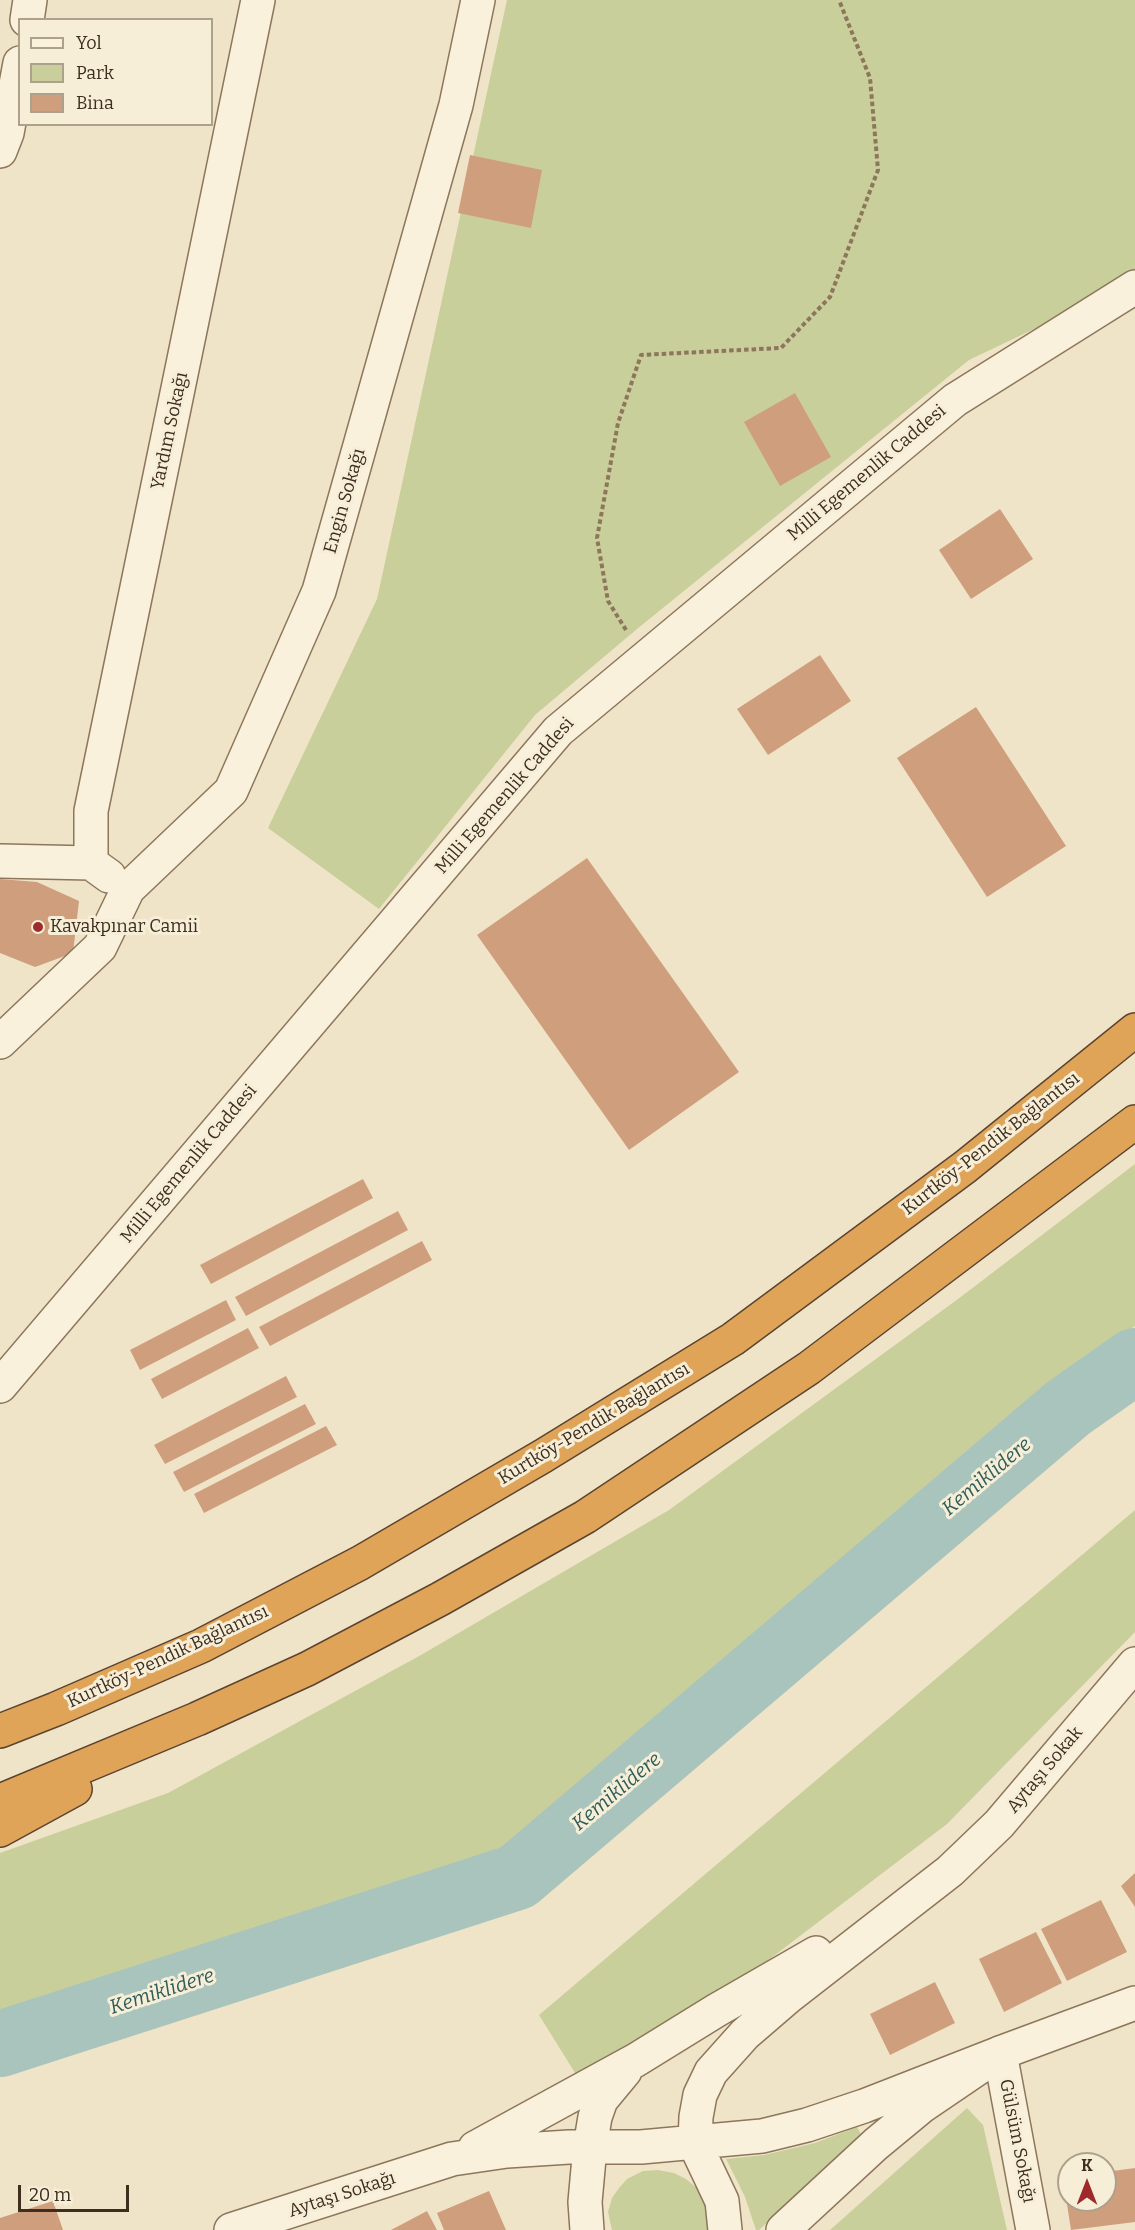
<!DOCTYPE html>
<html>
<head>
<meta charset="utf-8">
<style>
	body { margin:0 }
	#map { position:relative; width:1135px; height:2230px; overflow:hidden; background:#f0e4c8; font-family:Bitter,serif }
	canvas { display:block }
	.legend { position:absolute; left:18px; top:18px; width:195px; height:108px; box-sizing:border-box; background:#f7eed8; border:2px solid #ada18e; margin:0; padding:8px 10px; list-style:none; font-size:18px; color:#3d2e20 }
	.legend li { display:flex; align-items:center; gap:12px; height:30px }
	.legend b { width:30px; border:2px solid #ada18e }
	.north { position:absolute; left:1057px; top:2152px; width:60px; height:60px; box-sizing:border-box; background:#f7eed8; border:2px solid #ada18e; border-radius:50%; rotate:0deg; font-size:16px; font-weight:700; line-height:24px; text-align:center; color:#3d2e20 }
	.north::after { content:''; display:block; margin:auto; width:21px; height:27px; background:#9e2a2b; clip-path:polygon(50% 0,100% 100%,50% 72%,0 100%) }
	.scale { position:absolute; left:18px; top:2185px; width:111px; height:27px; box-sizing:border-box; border:3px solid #3d2e20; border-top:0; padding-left:8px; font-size:18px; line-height:21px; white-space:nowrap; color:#3d2e20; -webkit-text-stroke:4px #f7eed8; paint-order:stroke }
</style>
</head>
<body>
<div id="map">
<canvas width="1135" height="2230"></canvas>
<ul class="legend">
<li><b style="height:8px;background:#faf1dc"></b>Yol</li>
<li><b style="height:16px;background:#c9cf9b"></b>Park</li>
<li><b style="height:16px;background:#cf9f7d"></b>Bina</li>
</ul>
<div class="north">K</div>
<div class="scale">20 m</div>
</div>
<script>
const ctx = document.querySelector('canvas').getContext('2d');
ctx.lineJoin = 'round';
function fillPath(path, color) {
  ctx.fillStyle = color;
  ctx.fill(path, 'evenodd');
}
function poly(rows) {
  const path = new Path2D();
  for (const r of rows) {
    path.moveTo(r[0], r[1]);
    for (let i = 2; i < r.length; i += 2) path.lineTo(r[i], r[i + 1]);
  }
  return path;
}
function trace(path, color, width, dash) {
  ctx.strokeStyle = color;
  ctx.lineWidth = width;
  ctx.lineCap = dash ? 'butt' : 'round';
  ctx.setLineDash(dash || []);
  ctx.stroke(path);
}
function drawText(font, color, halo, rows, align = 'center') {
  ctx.font = font + ' Bitter,serif';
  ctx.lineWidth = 6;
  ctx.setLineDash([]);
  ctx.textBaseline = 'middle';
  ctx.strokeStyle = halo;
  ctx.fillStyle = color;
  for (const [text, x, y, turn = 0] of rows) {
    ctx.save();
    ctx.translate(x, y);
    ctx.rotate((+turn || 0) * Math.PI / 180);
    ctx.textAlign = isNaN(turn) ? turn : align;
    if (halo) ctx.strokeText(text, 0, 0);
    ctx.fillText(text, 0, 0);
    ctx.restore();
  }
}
const green = poly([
	[507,0,1135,0,1135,281,969,360,637,629,535,715,379,909,268,828,377,599],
	[1135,1164,1135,1326,1100,1352,515,1851,0,2011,0,1853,168,1793,421,1655,669,1510,958,1299],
	[1135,1510,1135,1632,947,1824,754,1971,577,2076,539,2015],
	[967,2108,983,2125,1007,2230,830,2230],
	[857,2127,862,2136,759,2230,756,2230,745,2197,726,2159,764,2155,815,2143],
	[658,2170,674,2173,686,2179,698,2189,705,2203,709,2230,612,2230,608,2212,612,2198,619,2188,627,2179,643,2171]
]);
const river = poly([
	[0,2044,517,1877,1068,1408,1135,1361]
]);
const building = poly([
	[470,155,542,170,531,228,458,213],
	[795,393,831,457,780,486,744,422],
	[1000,509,1033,559,971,599,939,550],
	[820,655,851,701,768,755,737,709],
	[976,707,1066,846,987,897,897,758],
	[587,858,739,1072,629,1150,477,935],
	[0,879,37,882,79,901,73,953,35,967,0,953],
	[363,1179,373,1198,211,1284,200,1265],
	[398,1211,408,1230,246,1316,235,1297],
	[422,1241,432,1260,270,1346,259,1327],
	[226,1300,236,1320,140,1370,130,1350],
	[248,1328,259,1348,162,1399,151,1379],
	[286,1376,297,1397,165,1464,154,1445],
	[305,1404,316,1424,184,1492,173,1472],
	[326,1426,337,1445,204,1513,194,1494],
	[1135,1873,1135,1907,1121,1886],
	[1101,1900,1127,1952,1067,1981,1041,1929],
	[1036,1932,1062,1983,1004,2012,979,1959],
	[935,1982,955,2023,890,2055,870,2014],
	[1135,2168,1135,2222,1071,2230,1063,2179,1069,2178,1069,2200,1105,2200,1105,2172],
	[489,2191,506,2230,444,2230,437,2213],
	[53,2201,63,2230,0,2230,0,2218],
	[427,2211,437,2230,391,2230]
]);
const path = poly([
	[626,630,608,601,597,538,618,423,641,355,781,348,830,297,878,170,870,78,839,0]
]);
const minor = poly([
	[27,20,30,0],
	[0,151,7,133,20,63],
	[0,861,91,863,109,876],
	[91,863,91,811,258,0],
	[0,1042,100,947,128,889,231,791,319,591,456,105,478,0],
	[1000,2053,1033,2230]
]);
const tertiary = poly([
	[0,1386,558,731,955,400,1135,287],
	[475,2148,636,2060,717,2010,816,1953],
	[231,2230,452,2159,507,2151,569,2147,641,2147,762,2136,807,2125,864,2106,1000,2053],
	[587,2230,585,2202,590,2147,595,2117,601,2100,625,2071],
	[725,2230,722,2201,695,2144,696,2117,700,2095,711,2072,745,2034,788,1997,950,1871,999,1824,1135,1664],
	[783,2230,876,2144,922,2106,1000,2053,1135,2003]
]);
const motorway = poly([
	[0,1731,56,1709,201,1646,360,1563,543,1456,733,1339,965,1167,1135,1030],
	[0,1801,197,1719,307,1669,440,1599,585,1517,809,1368,1135,1122],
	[0,1830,75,1789]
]);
const markers = [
	[38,927,6,"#9e2a2b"]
];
const streetNames = [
	["Yardım Sokağı",170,431,-78],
	["Milli Egemenlik Caddesi",867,473,-40],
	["Engin Sokağı",345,501,-74],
	["Milli Egemenlik Caddesi",505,796,-49],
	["Kurtköy-Pendik Bağlantısı",991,1144,-38],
	["Milli Egemenlik Caddesi",189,1164,-50],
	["Kurtköy-Pendik Bağlantısı",594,1424,-31],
	["Kurtköy-Pendik Bağlantısı",168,1657,-25],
	["Aytaşı Sokak",1045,1770,-50],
	["Gülsüm Sokağı",1017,2141,79],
	["Aytaşı Sokağı",342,2195,-18]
];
const poiNames = [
	["Kavakpınar Camii",50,927]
];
const waterNames = [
	["Kemiklidere",987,1477,-40],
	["Kemiklidere",617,1792,-40],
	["Kemiklidere",162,1992,-18]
];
fillPath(green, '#c9cf9b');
trace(river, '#a9c4bc', 66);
fillPath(building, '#cf9f7d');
trace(minor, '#8d765c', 36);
trace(tertiary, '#8d765c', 36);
trace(motorway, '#5b4430', 36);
trace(path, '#8d765c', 4, [4.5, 3]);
trace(minor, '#faf1dc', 33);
trace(tertiary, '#faf1dc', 33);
trace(motorway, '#e0a458', 33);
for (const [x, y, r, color] of markers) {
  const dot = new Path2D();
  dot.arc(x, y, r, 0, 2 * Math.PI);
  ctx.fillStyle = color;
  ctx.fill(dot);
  trace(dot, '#f7eed8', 2);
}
drawText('18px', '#3d2e20', '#f7eed8', streetNames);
drawText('18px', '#3d2e20', '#f7eed8', poiNames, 'left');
drawText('italic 20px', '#2f5d5a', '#f7eed8', waterNames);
</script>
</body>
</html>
